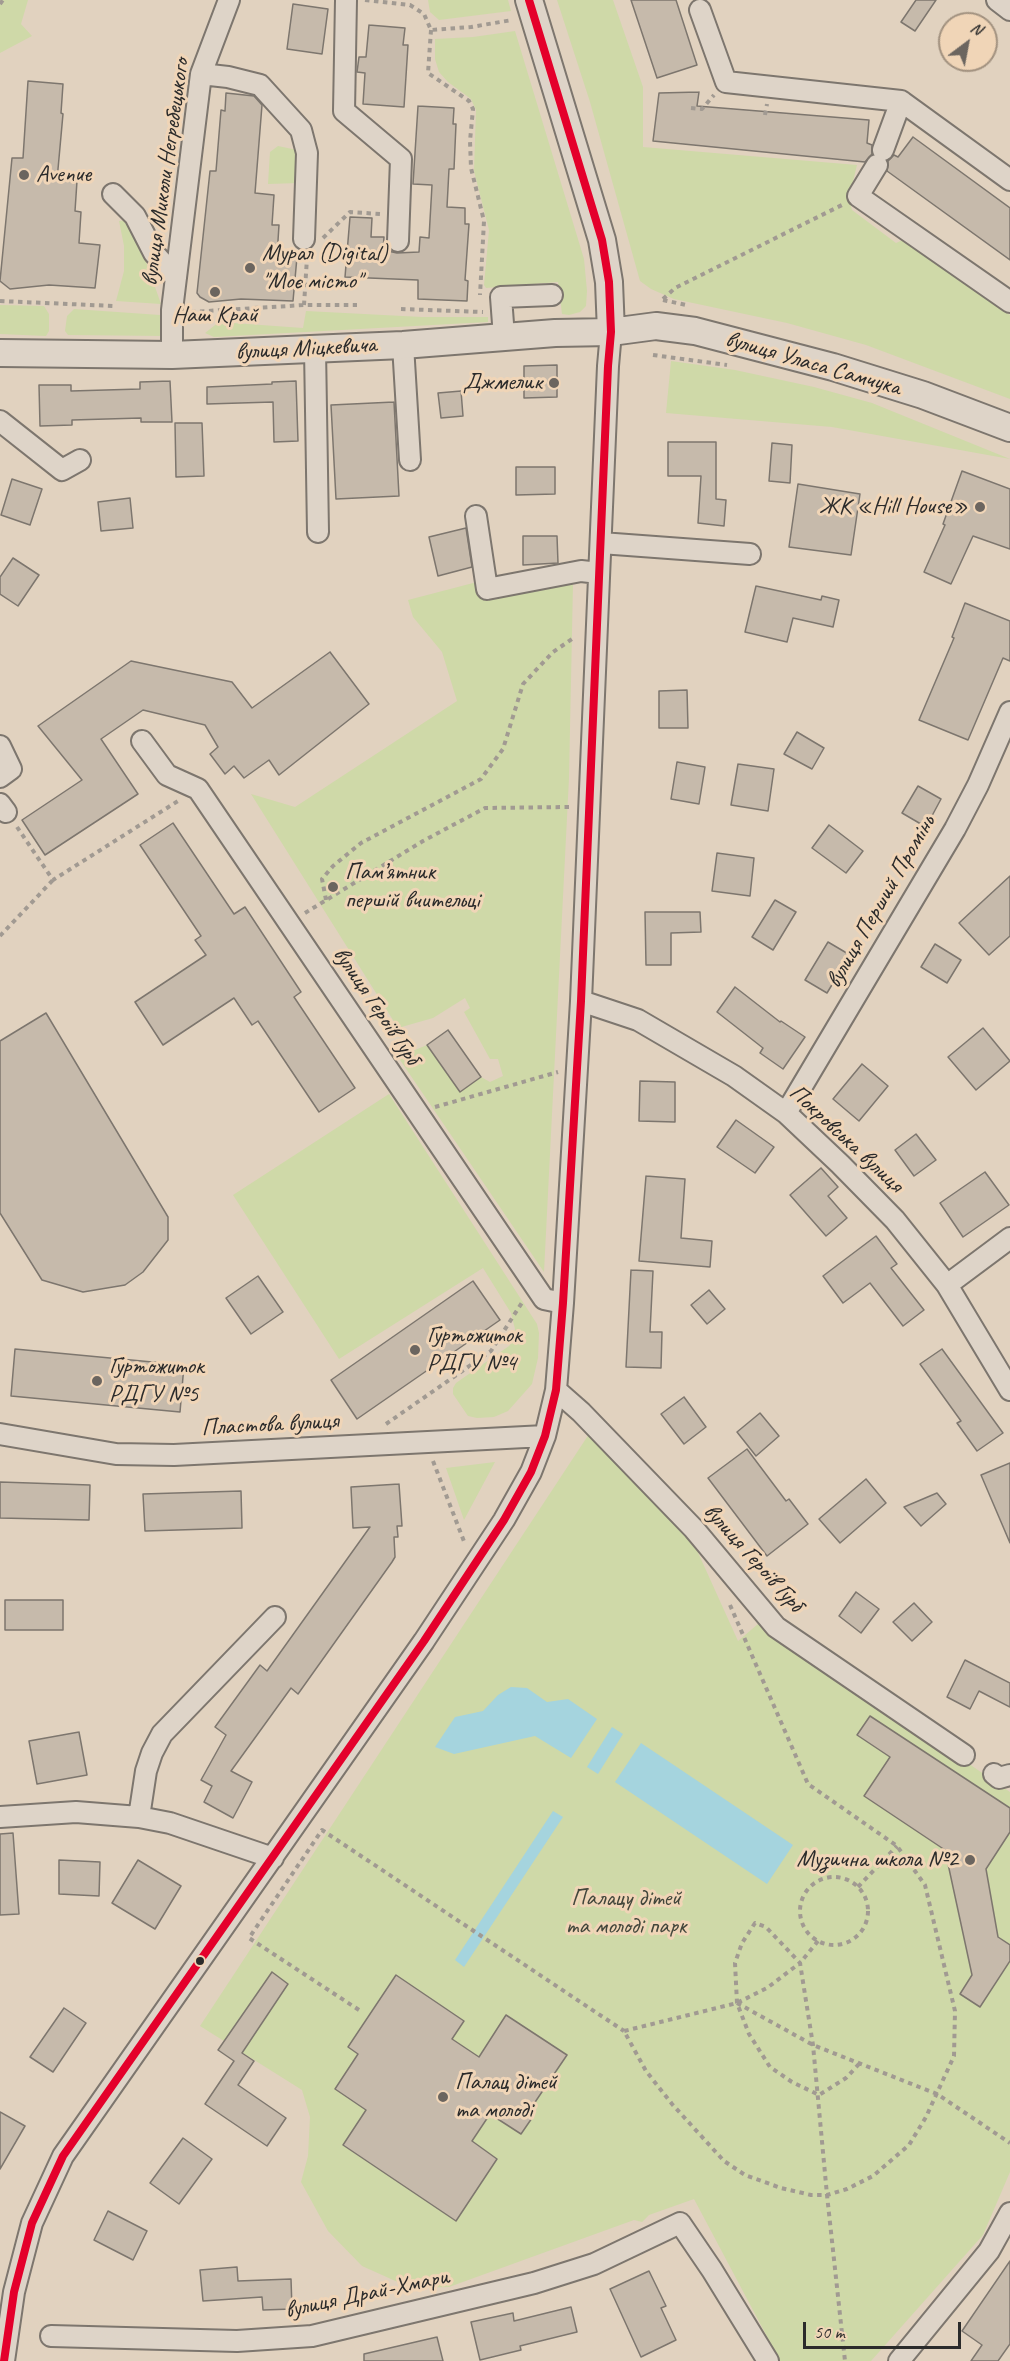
<!DOCTYPE html>
<html>
<head>
<meta charset="utf-8">
<style>
	body { margin:0 }
	#map { position:relative; width:1010px; height:2361px; overflow:hidden; background:#e1d2bf; font-family:Caveat,sans-serif }
	canvas { display:block }
	.north { position:absolute; left:938px; top:12px; width:60px; height:60px; box-sizing:border-box; background:#f0d5b7; border:2px solid #a1917f; border-radius:50%; rotate:32deg; font-size:16px; font-weight:700; line-height:24px; text-align:center; color:#2b2b2b }
	.north::after { content:''; display:block; margin:auto; width:21px; height:27px; background:#6b655f; clip-path:polygon(50% 0,100% 100%,50% 72%,0 100%) }
	.scale { position:absolute; left:803px; top:2322px; width:158px; height:27px; box-sizing:border-box; border:3px solid #2b2b2b; border-top:0; padding-left:8px; font-size:18px; line-height:21px; white-space:nowrap; color:#2b2b2b; -webkit-text-stroke:4px #f0d5b7; paint-order:stroke }
</style>
</head>
<body>
<div id="map">
<canvas width="1010" height="2361"></canvas>
<div class="north">N</div>
<div class="scale">50 m</div>
</div>
<script>
const ctx = document.querySelector('canvas').getContext('2d');
ctx.lineJoin = 'round';
function fillPath(path, color) {
  ctx.fillStyle = color;
  ctx.fill(path, 'evenodd');
}
function poly(rows) {
  const path = new Path2D();
  for (const r of rows) {
    if (r.length === 3) {
      path.moveTo(r[0] + r[2], r[1]);
      path.arc(r[0], r[1], r[2], 0, 2 * Math.PI);
      continue;
    }
    path.moveTo(r[0], r[1]);
    for (let i = 2; i < r.length; i += 2) path.lineTo(r[i], r[i + 1]);
  }
  return path;
}
function trace(path, color, width, dash) {
  ctx.strokeStyle = color;
  ctx.lineWidth = width;
  ctx.lineCap = dash ? 'butt' : 'round';
  ctx.setLineDash(dash || []);
  ctx.stroke(path);
}
function drawText(font, color, halo, rows, align = 'center') {
  ctx.font = font + ' Caveat,sans-serif';
  ctx.lineWidth = 6;
  ctx.setLineDash([]);
  ctx.textBaseline = 'middle';
  ctx.strokeStyle = halo;
  ctx.fillStyle = color;
  for (const [text, x, y, turn = 0] of rows) {
    ctx.save();
    ctx.translate(x, y);
    ctx.rotate((+turn || 0) * Math.PI / 180);
    ctx.textAlign = isNaN(turn) ? turn : align;
    if (halo) ctx.strokeText(text, 0, 0);
    ctx.fillText(text, 0, 0);
    ctx.restore();
  }
}
const green = poly([
	[0,0,28,0,21,24,32,36,0,53],
	[428,0,508,0,511,11,439,20,430,12],
	[557,0,613,0,643,87,643,147,857,165,849,198,852,210,896,243,907,238,1010,315,1010,399,866,345,787,323,674,299,651,289,640,281,590,102],
	[515,31,584,259,587,291,586,306,580,312,569,315,562,314,558,282,486,288,484,285,489,230,474,171,476,110,471,99,448,82,439,72,435,59,435,39,473,37],
	[278,146,297,150,299,183,268,184,270,152],
	[126,220,141,247,161,304,116,301,124,271,124,246,119,221],
	[0,305,44,306,49,314,49,331,46,336,0,334],
	[74,309,160,315,165,323,165,336,68,335,65,331,67,316],
	[306,311,422,317,488,317,488,322,214,337,205,333,219,322,303,328],
	[671,361,735,370,814,387,872,403,1010,459,832,427,666,413],
	[568,578,573,583,569,778,544,1272,398,1057,427,1045,460,1092,481,1077,490,1082,503,1076,498,1059,490,1059,464,1012,470,1008,465,998,433,1018,398,1028,251,794,295,807,457,701,442,652,413,617,408,600,477,582],
	[389,1094,537,1324,539,1333,538,1358,532,1384,508,1411,494,1417,477,1418,468,1416,453,1394,453,1388,456,1383,509,1346,513,1341,515,1329,511,1313,483,1268,339,1359,233,1195],
	[589,1434,691,1537,738,1641,758,1624,857,1687,1010,1792,1010,2172,983,2235,871,2361,780,2361,694,2199,649,2215,642,2222,634,2220,449,2287,411,2288,362,2266,328,2231,301,2182,308,2156,310,2117,302,2090,200,2026],
	[495,1462,464,1520,446,1468]
]);
const water = poly([
	[511,1687,527,1688,547,1702,568,1699,597,1719,571,1758,535,1736,454,1754,435,1747,455,1717,483,1711,498,1695],
	[612,1727,623,1734,598,1774,587,1767],
	[641,1743,793,1845,767,1884,615,1782],
	[553,1811,563,1817,464,1967,455,1960]
]);
const building = poly([
	[631,0,676,0,697,65,657,78,631,0],
	[916,0,936,0,915,31,901,22,916,0],
	[293,4,328,9,322,54,287,49,293,4],
	[369,25,405,28,403,45,408,45,404,107,363,104,365,73,357,72,359,57,366,57,369,25],
	[28,81,63,84,61,113,63,114,57,180,77,181,75,211,81,212,79,243,100,245,95,288,49,285,10,289,0,281,12,158,23,158,28,81],
	[699,92,697,106,869,120,867,143,872,145,872,154,865,162,653,141,659,93,699,92],
	[226,93,254,96,262,105,255,193,274,195,272,225,279,225,277,256,297,257,293,301,241,299,209,302,200,297,197,293,210,171,216,171,221,110,225,111,226,93],
	[418,106,454,108,453,124,456,124,454,169,449,169,447,207,465,208,465,224,469,224,465,280,468,281,467,301,418,299,418,280,345,277,350,217,372,218,371,237,384,237,383,250,397,253,419,252,420,237,429,238,432,185,413,184,418,106],
	[913,137,1010,208,1010,260,887,171,888,161,894,155,898,157,913,137],
	[557,365,557,397,524,398,524,366,557,365],
	[170,381,172,422,141,422,141,418,72,420,72,425,40,426,39,385,71,385,71,391,140,389,140,382,170,381],
	[296,381,298,441,274,442,273,402,207,404,207,387,272,384,272,382,296,381],
	[461,391,463,416,441,418,438,393,461,391],
	[394,402,399,496,336,499,331,405,394,402],
	[175,423,202,423,204,476,176,477,175,423],
	[668,442,716,442,716,499,726,500,724,526,698,523,701,476,668,476,668,442],
	[772,443,792,445,790,483,769,481,772,443],
	[516,467,555,467,555,494,516,495,516,467],
	[962,471,1010,489,1010,549,973,536,951,584,924,572,945,525,943,524,962,471],
	[12,479,42,489,30,525,1,515,12,479],
	[798,484,860,494,851,555,789,547,798,484],
	[130,498,133,528,101,531,98,502,130,498],
	[466,528,472,567,438,576,429,537,466,528],
	[523,536,557,536,558,563,523,565,523,536],
	[13,558,39,575,18,606,0,594,0,577,13,558],
	[756,586,821,600,822,596,839,600,833,627,793,618,787,642,745,632,756,586],
	[965,603,1010,621,1010,661,1003,658,968,740,919,720,954,638,952,637,965,603],
	[330,652,369,704,279,775,269,760,244,778,234,766,225,774,210,754,218,747,205,725,143,710,101,739,138,794,45,855,22,820,82,780,38,726,131,661,232,682,252,708,330,652],
	[687,690,688,728,659,728,659,691,687,690],
	[797,732,824,748,812,769,784,754,797,732],
	[677,762,705,767,699,804,671,799,677,762],
	[738,764,774,769,768,811,731,805,738,764],
	[918,786,941,799,926,827,902,813,918,786],
	[173,823,234,914,245,907,301,992,294,997,355,1088,319,1112,258,1021,252,1025,234,998,163,1045,135,1002,206,955,195,940,201,936,140,845,173,823],
	[829,825,863,851,846,873,812,848,829,825],
	[717,853,754,858,750,896,712,891,717,853],
	[1010,876,1010,936,989,955,959,923,1010,876],
	[775,900,796,912,773,950,752,937,775,900],
	[645,912,700,912,701,932,671,933,671,965,646,965,645,912],
	[828,942,850,955,827,993,805,980,828,942],
	[935,944,961,960,947,983,921,967,935,944],
	[735,987,780,1022,781,1021,805,1037,783,1069,760,1053,763,1048,717,1012,735,987],
	[46,1013,168,1217,168,1240,143,1272,125,1285,83,1292,42,1280,0,1213,0,1041,46,1013],
	[983,1028,1010,1061,976,1090,948,1057,983,1028],
	[448,1030,481,1077,460,1092,427,1045,448,1030],
	[862,1064,888,1086,859,1121,833,1099,862,1064],
	[640,1081,675,1082,675,1122,639,1121,640,1081],
	[736,1120,774,1147,755,1173,717,1147,736,1120],
	[916,1134,936,1160,914,1176,895,1150,916,1134],
	[821,1168,838,1187,828,1196,847,1218,826,1236,790,1195,821,1168],
	[985,1172,1009,1205,963,1237,940,1203,985,1172],
	[646,1176,685,1179,681,1238,712,1241,710,1267,639,1261,646,1176],
	[876,1236,897,1264,891,1268,924,1310,903,1326,870,1283,843,1303,823,1276,876,1236],
	[631,1270,653,1271,650,1332,662,1332,661,1368,626,1367,631,1270],
	[258,1276,283,1312,251,1334,226,1298,258,1276],
	[473,1281,500,1320,357,1419,331,1380,473,1281],
	[709,1290,725,1309,707,1324,691,1305,709,1290],
	[15,1349,184,1365,180,1412,11,1396,15,1349],
	[942,1349,1003,1433,977,1451,957,1423,961,1421,920,1364,942,1349],
	[684,1397,706,1427,684,1444,661,1414,684,1397],
	[760,1413,779,1436,756,1456,737,1432,760,1413],
	[747,1449,786,1501,789,1499,808,1524,767,1556,708,1478,747,1449],
	[1010,1463,1010,1543,981,1475,1010,1463],
	[866,1479,886,1503,840,1543,819,1519,866,1479],
	[0,1482,90,1485,89,1520,0,1518,0,1482],
	[399,1484,402,1526,397,1526,398,1537,394,1537,395,1557,392,1562,298,1694,291,1688,231,1771,252,1782,233,1818,204,1802,212,1786,201,1780,226,1735,215,1727,260,1665,267,1671,370,1527,353,1528,351,1487,399,1484],
	[241,1491,242,1528,145,1531,143,1494,241,1491],
	[937,1493,946,1504,921,1526,904,1507,937,1493],
	[856,1592,879,1609,861,1633,839,1616,856,1592],
	[5,1600,63,1600,63,1630,5,1630,5,1600],
	[914,1603,932,1622,912,1641,893,1622,914,1603],
	[965,1660,1010,1683,1010,1707,979,1691,970,1709,947,1697,965,1660],
	[870,1716,1010,1808,1010,1832,986,1869,998,1937,1010,1945,1010,1961,980,2007,960,1994,972,1975,945,1850,864,1796,890,1757,857,1735,870,1716],
	[79,1732,87,1775,37,1784,29,1741,79,1732],
	[13,1833,19,1914,0,1915,0,1834,13,1833],
	[59,1860,100,1862,99,1896,59,1894,59,1860],
	[138,1860,181,1886,155,1929,112,1903,138,1860],
	[272,1972,288,1984,242,2053,254,2061,238,2085,286,2118,267,2146,205,2104,234,2061,218,2050,272,1972],
	[396,1975,464,2021,452,2039,479,2057,506,2015,567,2055,527,2114,532,2118,521,2134,490,2114,472,2141,497,2159,456,2221,343,2145,366,2110,335,2089,358,2054,348,2047,396,1975],
	[64,2008,86,2023,53,2072,30,2057,64,2008],
	[0,2112,25,2126,0,2169,0,2112],
	[183,2138,212,2159,179,2204,150,2183,183,2138],
	[108,2211,147,2231,133,2260,94,2240,108,2211],
	[1010,2261,1010,2344,998,2361,971,2361,982,2345,962,2331,1010,2261],
	[237,2267,238,2281,291,2279,292,2309,263,2310,262,2297,203,2301,200,2270,237,2267],
	[649,2271,666,2306,661,2308,676,2340,641,2357,610,2289,649,2271],
	[571,2307,577,2332,520,2346,521,2350,480,2360,471,2322,513,2313,514,2321,571,2307],
	[437,2337,443,2361,364,2361,364,2354,437,2337]
]);
const path = poly([
	[365,0,410,5,424,14,431,30,471,27,512,20],
	[0,4,3,0],
	[431,30,428,73,469,101,473,109,470,141,471,168,484,221,480,295],
	[691,108,702,109,714,95],
	[765,115,767,104],
	[323,238,350,212,380,214],
	[663,299,675,288,842,205],
	[663,300,686,305],
	[0,301,114,306],
	[304,305,307,258],
	[401,309,483,312],
	[191,312,304,305,357,305],
	[653,355,727,365],
	[17,827,53,880,178,801],
	[326,900,322,879,333,866,361,843,481,779,503,749,523,684,553,652,575,637],
	[305,913,423,841,485,808,569,807],
	[0,936,53,880],
	[435,1107,558,1072],
	[386,1424,491,1351,523,1301],
	[433,1461,465,1544],
	[730,1605,808,1784,897,1846,925,1885,955,2011,954,2056,926,2117,909,2145,873,2176,847,2189,827,2195,811,2195,781,2188,745,2175,724,2161,672,2104,646,2071,624,2031,737,2003,767,1988,800,1963,766,1927,755,1923,742,1943,735,1963,737,2003,749,2034,770,2067,792,2082,819,2095,846,2078,860,2063],
	[834,1911,34],
	[858,1887,897,1846],
	[818,1941,800,1963,813,2045,827,2195,845,2361],
	[737,2003,813,2045,937,2094,1010,2143],
	[359,2010,249,1938,322,1830,624,2031]
]);
const minor = poly([
	[346,0,344,111,401,159,398,241],
	[997,0,1010,10],
	[700,10,726,82,901,101,1010,180],
	[201,74,228,77,260,85,301,130,307,153,304,239],
	[883,150,901,101],
	[877,165,858,196,1010,302],
	[113,194,135,216,154,253,176,278],
	[504,337,501,297,552,295],
	[403,345,410,460],
	[315,349,318,532],
	[172,355,172,310,201,74,229,0],
	[0,421,62,470,80,460],
	[476,516,487,589,581,571,599,573],
	[601,543,750,554],
	[142,741,167,775,198,789,544,1299,563,1303],
	[0,746,11,769,0,777],
	[0,804,6,812],
	[581,1001,638,1020,734,1076,786,1113,840,1164,895,1220,947,1285,1010,1390],
	[786,1113,955,829,978,785,1010,712],
	[947,1285,1010,1238],
	[556,1390,581,1412,694,1529,776,1627,964,1755],
	[0,1434,116,1454,174,1455,545,1436],
	[994,1774,999,1778,1010,1775],
	[0,1817,76,1812,139,1817,170,1823,273,1858],
	[139,1817,146,1771,152,1753,162,1734,275,1617],
	[51,2336,237,2341,312,2336,534,2283,594,2264,680,2223,712,2270,768,2361],
	[4,2361,14,2292,32,2223,63,2156,424,1641,504,1520,531,1472,545,1436,556,1390,563,1303,581,1001,608,366,611,332],
	[899,2361,989,2251,1010,2213]
]);
const major = poly([
	[529,0,602,240,609,282,611,332],
	[0,353,172,355,403,345,555,333,611,332,656,326,695,331,833,367,923,395,1010,428]
]);
const bus1 = poly([
	[4,2361,14,2292,32,2223,63,2156,424,1641,504,1520,531,1472,545,1436,556,1390,563,1303,581,1001,608,366,611,332,609,282,602,240,529,0]
]);
const markers = [
	[24,175,6,"#6b655f"],
	[250,268,6,"#6b655f"],
	[215,292,6,"#6b655f"],
	[554,383,6,"#6b655f"],
	[980,507,6,"#6b655f"],
	[333,887,6,"#6b655f"],
	[415,1350,6,"#6b655f"],
	[97,1381,6,"#6b655f"],
	[970,1860,6,"#6b655f"],
	[200,1961,5,"#2b2b2b"],
	[443,2097,6,"#6b655f"]
];
const streetNames = [
	["вулиця Миколи Негребецького",166,172,-82],
	["вулиця Міцкевича",306,349,-3],
	["вулиця Уласа Самчука",813,364,16],
	["вулиця Перший Промінь",881,902,-60],
	["вулиця Героїв Гурб",376,1006,56],
	["Покровська вулиця",846,1139,43],
	["Пластова вулиця",270,1425,-3],
	["вулиця Героїв Гурб",753,1558,48],
	["вулиця Драй-Хмари",367,2294,-12]
];
const poiNames = [
	["Avenue",36,175],
	["Мурал (Digital)",262,254],
	["\"Моє місто\"",262,282],
	["Наш Край",215,316,"center"],
	["Джмелик",542,383,"right"],
	["ЖК «Hill House»",968,507,"right"],
	["Пам’ятник",345,873],
	["першій вчительці",345,901],
	["Гуртожиток",427,1336],
	["РДГУ №4",427,1364],
	["Гуртожиток",109,1367],
	["РДГУ №5",109,1395],
	["Музична школа №2",958,1860,"right"],
	["Палац дітей",455,2083],
	["та молоді",455,2111]
];
const parkNames = [
	["Палацу дітей",626,1899],
	["та молоді парк",626,1927]
];
fillPath(green, '#cfd9a8');
fillPath(water, '#a5d4de');
fillPath(building, '#c6baab');
trace(building, '#7d766e', 1.5);
trace(minor, '#7d766e', 24);
trace(major, '#7d766e', 30);
trace(path, '#a19a92', 4, [4.5, 4.5]);
trace(minor, '#ded4c8', 20);
trace(major, '#ded4c8', 26);
trace(bus1, '#e4002b', 8);
for (const [x, y, r, color] of markers) {
  const dot = new Path2D();
  dot.arc(x, y, r, 0, 2 * Math.PI);
  ctx.fillStyle = color;
  ctx.fill(dot);
  trace(dot, '#f0d5b7', 2);
}
drawText('24px', '#2b2b2b', '#f0d5b7', streetNames);
drawText('24px', '#2b2b2b', '#f0d5b7', poiNames, 'left');
drawText('24px', '#42463b', '#f0d5b7', parkNames);
</script>
</body>
</html>
